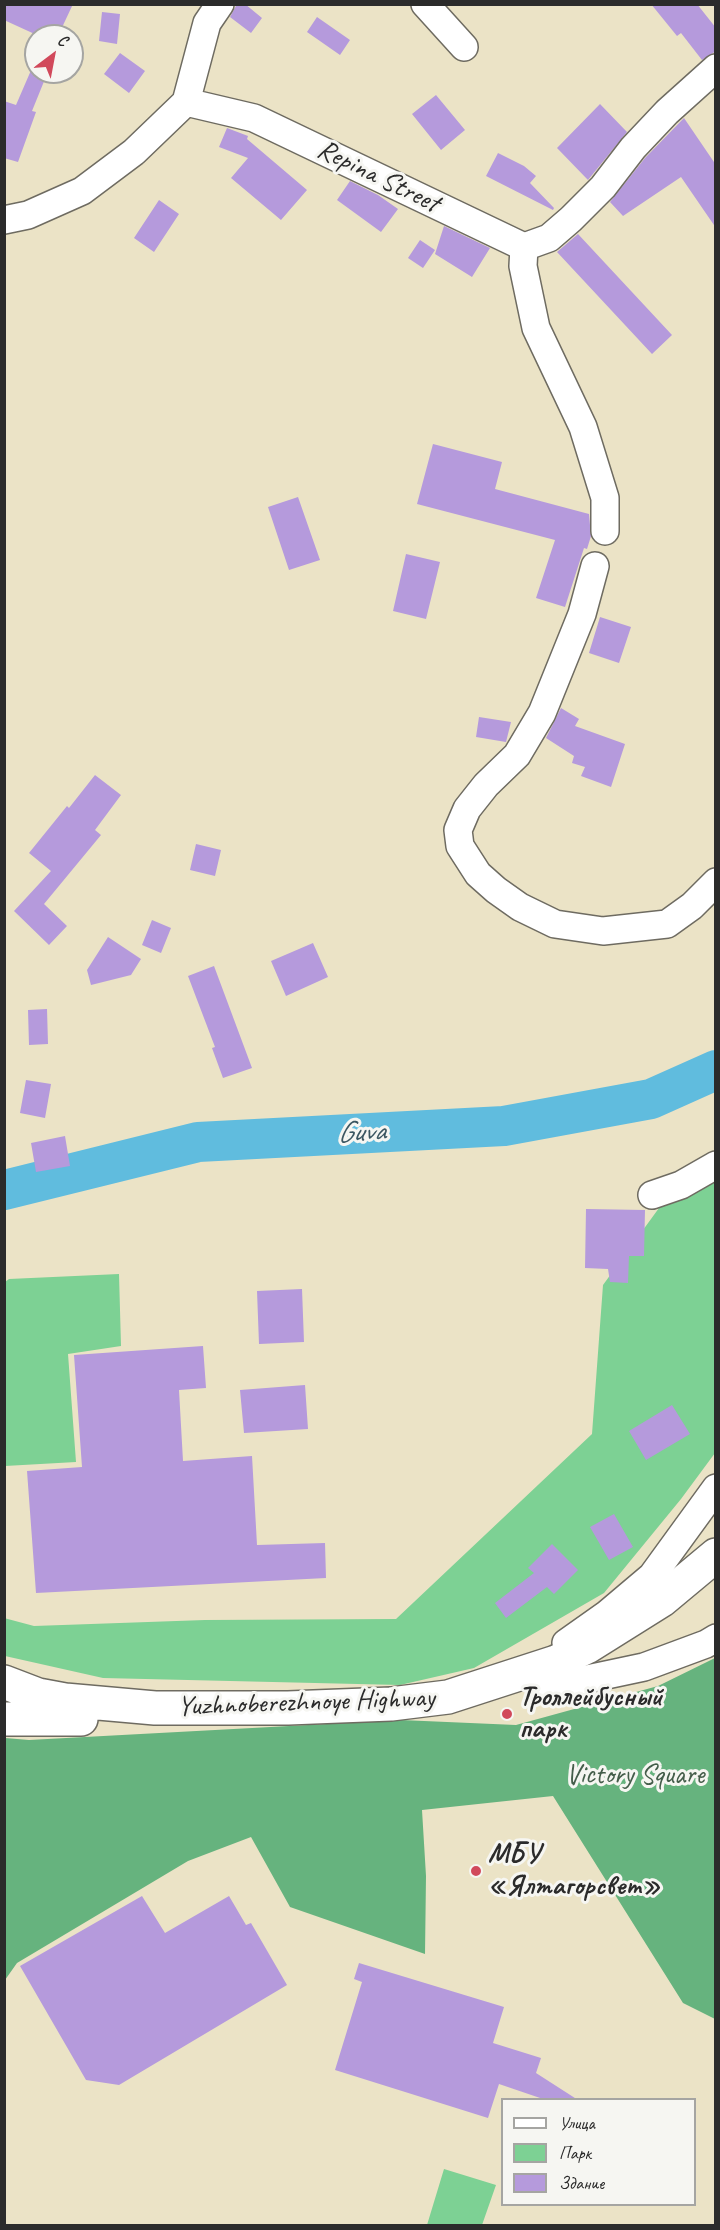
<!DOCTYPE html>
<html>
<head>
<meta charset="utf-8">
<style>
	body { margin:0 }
	#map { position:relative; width:720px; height:2230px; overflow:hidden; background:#ebe3c6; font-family:Caveat,sans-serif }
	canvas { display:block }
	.frame { position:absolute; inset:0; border:6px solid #2b2b2b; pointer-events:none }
	.legend { position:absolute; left:501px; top:2098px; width:195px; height:108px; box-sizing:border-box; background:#f6f6f2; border:2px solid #a5a5a2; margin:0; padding:8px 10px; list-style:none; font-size:18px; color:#2b2b2b }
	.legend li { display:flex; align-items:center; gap:12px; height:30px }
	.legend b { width:30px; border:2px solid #a5a5a2 }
	.north { position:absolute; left:24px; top:24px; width:60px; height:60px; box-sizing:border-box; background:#f6f6f2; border:2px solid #a5a5a2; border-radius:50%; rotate:32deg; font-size:16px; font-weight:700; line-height:24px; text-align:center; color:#2b2b2b }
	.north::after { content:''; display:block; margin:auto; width:21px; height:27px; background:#d1495b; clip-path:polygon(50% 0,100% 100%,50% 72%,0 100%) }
</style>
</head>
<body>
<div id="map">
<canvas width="720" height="2230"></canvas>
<div class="frame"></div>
<ul class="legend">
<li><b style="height:8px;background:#fff"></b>Улица</li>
<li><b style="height:16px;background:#7dd194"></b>Парк</li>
<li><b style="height:16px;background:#b59adc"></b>Здание</li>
</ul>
<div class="north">С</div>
</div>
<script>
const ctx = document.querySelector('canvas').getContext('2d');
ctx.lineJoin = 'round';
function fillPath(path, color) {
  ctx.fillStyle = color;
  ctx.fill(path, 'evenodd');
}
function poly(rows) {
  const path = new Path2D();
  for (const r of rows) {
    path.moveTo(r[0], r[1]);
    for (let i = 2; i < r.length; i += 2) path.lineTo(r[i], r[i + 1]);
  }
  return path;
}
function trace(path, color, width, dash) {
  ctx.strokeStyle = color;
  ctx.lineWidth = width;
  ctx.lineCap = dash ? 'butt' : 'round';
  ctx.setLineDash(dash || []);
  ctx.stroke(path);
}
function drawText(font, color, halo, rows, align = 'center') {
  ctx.font = font + ' Caveat,sans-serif';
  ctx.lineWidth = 6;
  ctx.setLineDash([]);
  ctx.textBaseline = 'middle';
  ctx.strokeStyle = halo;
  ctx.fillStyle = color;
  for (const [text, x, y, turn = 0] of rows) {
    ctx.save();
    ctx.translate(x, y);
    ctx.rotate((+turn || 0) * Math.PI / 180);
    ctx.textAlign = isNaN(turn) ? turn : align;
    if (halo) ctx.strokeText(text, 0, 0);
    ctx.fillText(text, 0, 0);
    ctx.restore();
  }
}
const green = poly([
	[715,1181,715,1453,681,1499,604,1593,474,1668,400,1685,103,1678,5,1656,4,1618,34,1626,205,1620,396,1619,592,1434,603,1285,659,1208],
	[119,1274,121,1346,68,1354,76,1462,5,1466,5,1282,9,1279],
	[444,2169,496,2185,482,2225,427,2225]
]);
const forest = poly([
	[715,1658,715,2019,683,2003,553,1796,422,1810,426,1876,425,1954,290,1907,251,1837,188,1861,17,1963,5,1980,5,1738,29,1740,401,1720,516,1725,658,1686]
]);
const river = poly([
	[4,1190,198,1142,504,1126,651,1099,716,1070]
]);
const building = poly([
	[4,4,73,4,58,36,39,36,4,20],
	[237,4,245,4,262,18,251,33,230,17],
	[651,4,697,4,716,28,716,51,702,60,681,33,677,36],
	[102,12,120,14,117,44,99,41],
	[317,17,350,40,340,55,307,32],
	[120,53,145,71,129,93,104,74],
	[32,68,36,70,36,72,47,74,32,111,36,112,18,162,4,158,4,101,16,105],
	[436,95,465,130,441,150,412,114],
	[600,104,627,132,588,180,557,148],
	[684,118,716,165,716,228,681,177,623,216,610,202,645,158],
	[227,128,248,136,247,139,307,190,281,220,231,178,248,158,219,147],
	[498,153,524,166,536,176,530,183,554,208,553,210,486,176],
	[350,181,378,195,398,209,381,232,337,200],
	[159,200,179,214,154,252,134,238],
	[444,226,490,248,472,277,435,254],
	[578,234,672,335,652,354,557,252],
	[420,240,435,250,423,268,408,258],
	[433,444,502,462,495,489,589,514,591,536,587,549,584,548,565,607,536,598,555,540,417,504],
	[298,497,320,560,289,570,268,507],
	[406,554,440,562,426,619,393,611],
	[600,617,631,627,619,663,589,653],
	[561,708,579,719,575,726,625,744,611,787,581,776,585,767,572,763,574,756,546,738],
	[479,717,511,722,506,742,476,737],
	[95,775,121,795,95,830,101,835,44,904,67,926,49,945,14,911,51,871,29,853,67,806,69,808],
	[196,844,221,850,215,876,190,870],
	[152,920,171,928,161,953,142,945],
	[108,937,141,959,131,975,91,985,87,970],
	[313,943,328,977,286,996,271,961],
	[214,966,252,1068,223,1078,212,1048,215,1047,188,976],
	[47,1009,48,1044,29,1045,28,1010],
	[26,1080,51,1084,45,1118,20,1113],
	[65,1136,70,1166,36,1172,31,1143],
	[586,1209,645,1210,644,1256,629,1256,628,1283,610,1282,608,1269,585,1268],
	[302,1289,304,1342,259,1344,257,1291],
	[203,1346,206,1388,179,1390,183,1461,252,1456,257,1545,325,1543,326,1578,36,1593,27,1471,82,1467,74,1355],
	[305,1385,308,1429,244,1433,240,1390],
	[672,1405,690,1434,646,1460,629,1431],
	[614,1514,633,1547,609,1560,590,1527],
	[552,1544,578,1570,554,1594,547,1587,506,1618,495,1603,534,1573,528,1568],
	[142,1896,165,1933,229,1896,246,1925,251,1923,287,1985,119,2085,86,2080,20,1966],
	[359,1963,504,2007,493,2043,541,2058,536,2073,578,2100,546,2100,499,2084,488,2118,335,2070,362,1982,354,1979]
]);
const minor = poly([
	[425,4,464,47],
	[186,102,254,118,524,247,549,238,571,219,603,187,633,148,667,112,716,68],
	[186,102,207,23,220,4],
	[4,220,28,215,82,191,134,152,186,102],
	[524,247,523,266,536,328,583,427,605,498,605,531],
	[595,566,582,614,542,713,517,755,486,785,467,809,458,830,460,846,478,874,496,890,520,907,555,924,603,931,667,924,692,906,716,882],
	[652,1195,681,1185,716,1165],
	[566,1643,607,1614,652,1576,716,1488],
	[545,1688,644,1667,706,1644,716,1638]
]);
const trunk = poly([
	[4,1682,38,1695,65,1700,155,1708,288,1708,391,1704,448,1697,556,1662,587,1647,662,1600,716,1555],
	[4,1719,81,1719]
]);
const markers = [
	[507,1714,6,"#d1495b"],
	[476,1871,6,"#d1495b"]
];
const streetNames = [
	["Repina Street",378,177,26],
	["Yuzhnoberezhnoye Highway",306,1703,-2]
];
const poiNames = [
	["Троллейбусный",519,1698],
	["парк",519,1730],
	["МБУ",488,1855],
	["«Ялтагорсвет»",488,1887]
];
const parkNames = [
	["Victory Square",635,1776]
];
const waterNames = [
	["Guva",361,1133,-3]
];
fillPath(green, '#7dd194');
fillPath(forest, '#66b37e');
trace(river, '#60bcde', 40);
fillPath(building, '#b59adc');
trace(minor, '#6e6b61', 30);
trace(trunk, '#6e6b61', 36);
trace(minor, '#fff', 27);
trace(trunk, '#fff', 33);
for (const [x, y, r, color] of markers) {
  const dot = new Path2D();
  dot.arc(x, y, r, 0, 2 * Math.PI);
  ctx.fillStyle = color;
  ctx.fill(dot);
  trace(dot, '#f6f6f2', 2);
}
drawText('28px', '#2b2b2b', '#f6f6f2', streetNames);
drawText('bold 28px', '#2b2b2b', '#f6f6f2', poiNames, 'left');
drawText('28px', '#445d4a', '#f6f6f2', parkNames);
drawText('italic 30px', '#3b5661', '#f6f6f2', waterNames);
</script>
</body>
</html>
